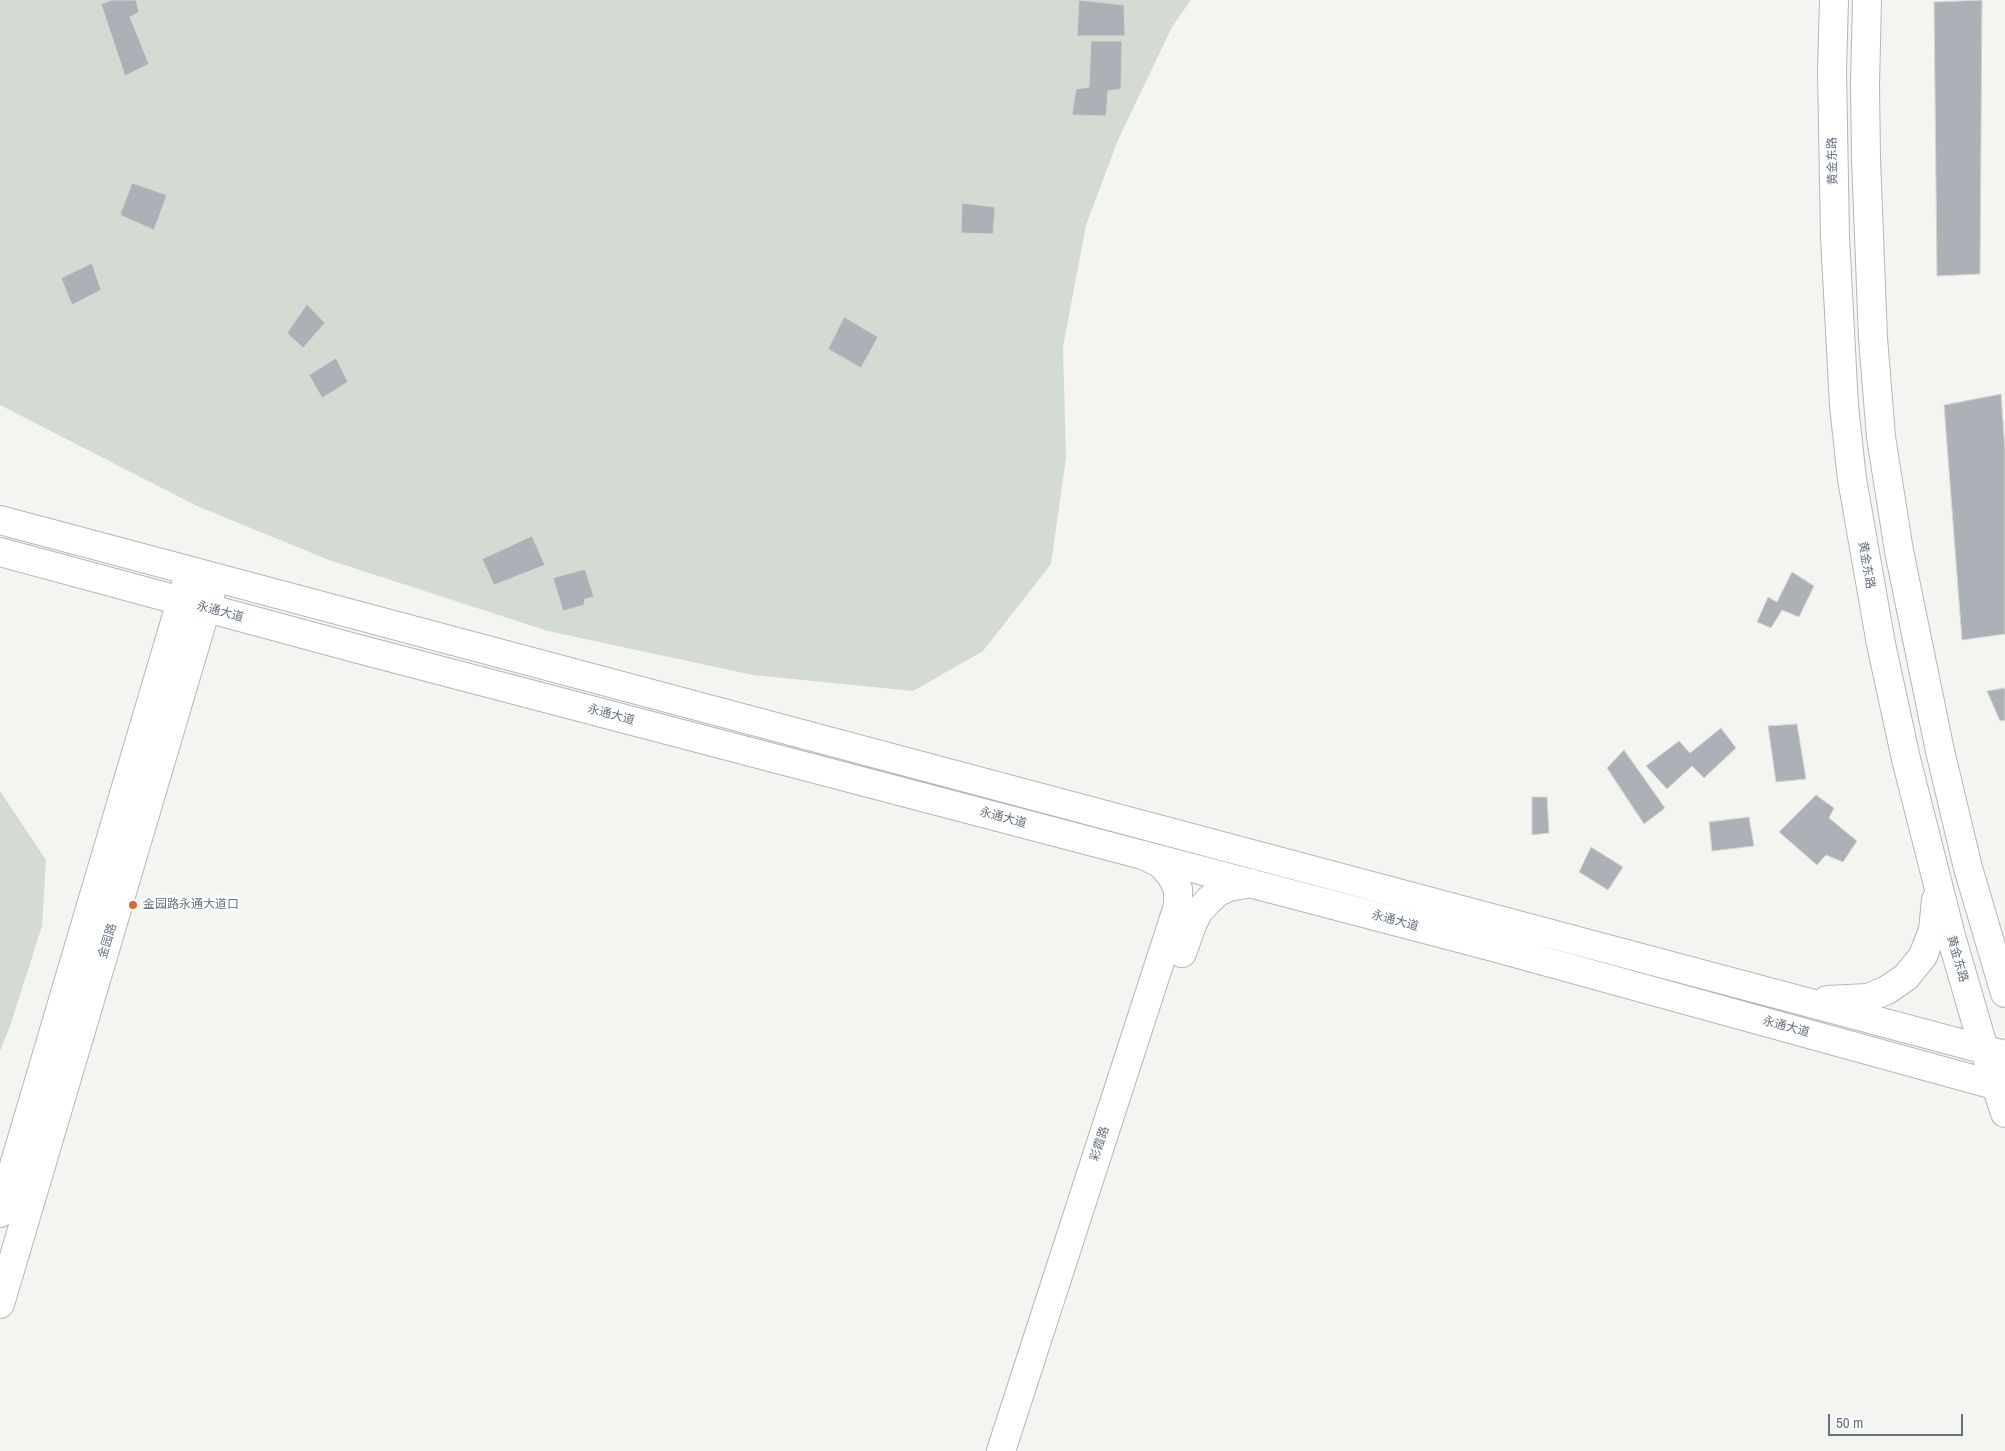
<!DOCTYPE html>
<html>
<head>
<meta charset="utf-8">
<style>
	body { margin:0 }
	#map { position:relative; width:2005px; height:1451px; overflow:hidden; background:#f4f5f0; font-family:"Archivo Narrow",sans-serif }
	canvas { display:block }
	.scale { position:absolute; left:1828px; top:1414px; width:135px; height:22px; box-sizing:border-box; border:2px solid #647181; border-top:0; padding-left:6px; font-size:15px; line-height:18px; white-space:nowrap; color:#647181; -webkit-text-stroke:4px #fff; paint-order:stroke }
</style>
</head>
<body>
<div id="map">
<canvas width="2005" height="1451"></canvas>
<div class="scale">50 m</div>
</div>
<script>
const ctx = document.querySelector('canvas').getContext('2d');
ctx.lineJoin = 'round';
function fillPath(path, color) {
  ctx.fillStyle = color;
  ctx.fill(path, 'evenodd');
}
function poly(rows) {
  const path = new Path2D();
  for (const r of rows) {
    path.moveTo(r[0], r[1]);
    for (let i = 2; i < r.length; i += 2) path.lineTo(r[i], r[i + 1]);
  }
  return path;
}
function trace(path, color, width, dash) {
  ctx.strokeStyle = color;
  ctx.lineWidth = width;
  ctx.lineCap = dash ? 'butt' : 'round';
  ctx.setLineDash(dash || []);
  ctx.stroke(path);
}
function drawText(font, color, halo, rows, align = 'center') {
  ctx.font = font + ' "Archivo Narrow","Noto Sans SC",sans-serif';
  ctx.lineWidth = 5;
  ctx.setLineDash([]);
  ctx.textBaseline = 'middle';
  ctx.strokeStyle = halo;
  ctx.fillStyle = color;
  for (const [text, x, y, turn = 0] of rows) {
    ctx.save();
    ctx.translate(x, y);
    ctx.rotate((+turn || 0) * Math.PI / 180);
    ctx.textAlign = isNaN(turn) ? turn : align;
    if (halo) ctx.strokeText(text, 0, 0);
    ctx.fillText(text, 0, 0);
    ctx.restore();
  }
}
const green = poly([
	[0,0,1191,0,1172,27,1118,140,1086,225,1063,347,1066,458,1051,564,983,651,913,691,753,675,548,631,329,560,197,506,0,405],
	[0,791,46,860,42,926,10,1026,0,1051]
]);
const building = poly([
	[112,0,136,0,139,12,130,17,149,64,125,76,101,4,112,0],
	[1079,0,1124,5,1125,36,1077,36,1079,0],
	[1982,0,1980,274,1937,276,1934,2,1982,0],
	[1091,41,1122,41,1121,89,1108,91,1106,116,1072,115,1076,89,1089,87,1091,41],
	[132,183,167,195,154,230,120,215,132,183],
	[962,203,995,207,993,234,961,233,962,203],
	[92,263,101,290,72,305,61,278,92,263],
	[307,304,325,323,303,348,287,333,307,304],
	[844,317,878,337,861,368,828,349,844,317],
	[336,358,348,382,322,398,309,375,336,358],
	[2001,394,2005,450,2005,634,1962,640,1944,405,2001,394],
	[532,536,545,565,494,585,482,559,532,536],
	[585,569,594,597,585,599,584,605,563,611,553,578,585,569],
	[1792,572,1814,586,1799,617,1782,610,1771,628,1757,622,1768,597,1777,602,1792,572],
	[2005,688,2005,720,2000,721,1987,691,2005,688],
	[1797,724,1806,779,1776,782,1768,726,1797,724],
	[1721,728,1736,748,1704,778,1692,766,1667,789,1646,766,1679,741,1690,753,1721,728],
	[1624,750,1665,808,1644,824,1607,768,1624,750],
	[1816,795,1834,808,1829,818,1857,841,1843,862,1826,855,1817,865,1779,832,1816,795],
	[1532,797,1547,797,1549,833,1532,835,1532,797],
	[1749,817,1754,846,1712,851,1709,822,1749,817],
	[1591,847,1623,867,1608,890,1579,872,1591,847]
]);
const secondary = poly([
	[1182,953,1193,922,1199,911,1209,900,1218,892,1229,887,1251,883],
	[0,1213,190,571],
	[0,1304,215,578],
	[1001,1451,1178,906,1178,889,1171,875,1160,863,1143,855]
]);
const primary = poly([
	[1834,0,1832,71,1835,237,1844,406,1852,479,1881,644,1906,759,1951,936,1981,1039,2005,1113],
	[1867,0,1865,86,1866,159,1873,338,1881,437,1899,551,1940,751,1968,868,2005,993],
	[0,520,2005,1055],
	[0,552,351,647,1493,947,2005,1088],
	[1827,1000,1868,998,1887,990,1906,977,1923,956,1933,930,1936,900]
]);
const markers = [
	[133,905,5,"#e06525"]
];
const streetNames = [
	["黄金东路",1833,161,-91],
	["黄金东路",1866,565,80],
	["永通大道",220,612,15],
	["永通大道",611,715,15],
	["永通大道",1003,818,15],
	["永通大道",1395,921,15],
	["金园路",108,941,-73],
	["黄金东路",1957,959,74],
	["永通大道",1786,1027,15],
	["彩霞路",1100,1144,-72]
];
const poiNames = [
	["金园路永通大道口",143,905]
];
fillPath(green, '#d4dbd2');
fillPath(building, '#abb1b6');
trace(building, '#d5d6d3', 1);
trace(secondary, '#b4b8bd', 30);
trace(primary, '#b3b7bb', 30);
trace(secondary, '#fff', 28);
trace(primary, '#fff', 28);
for (const [x, y, r, color] of markers) {
  const dot = new Path2D();
  dot.arc(x, y, r, 0, 2 * Math.PI);
  ctx.fillStyle = color;
  ctx.fill(dot);
  trace(dot, '#fff', 2);
}
drawText('12px', '#647181', '#fff', streetNames);
drawText('12px', '#647181', '#fff', poiNames, 'left');
</script>
</body>
</html>
